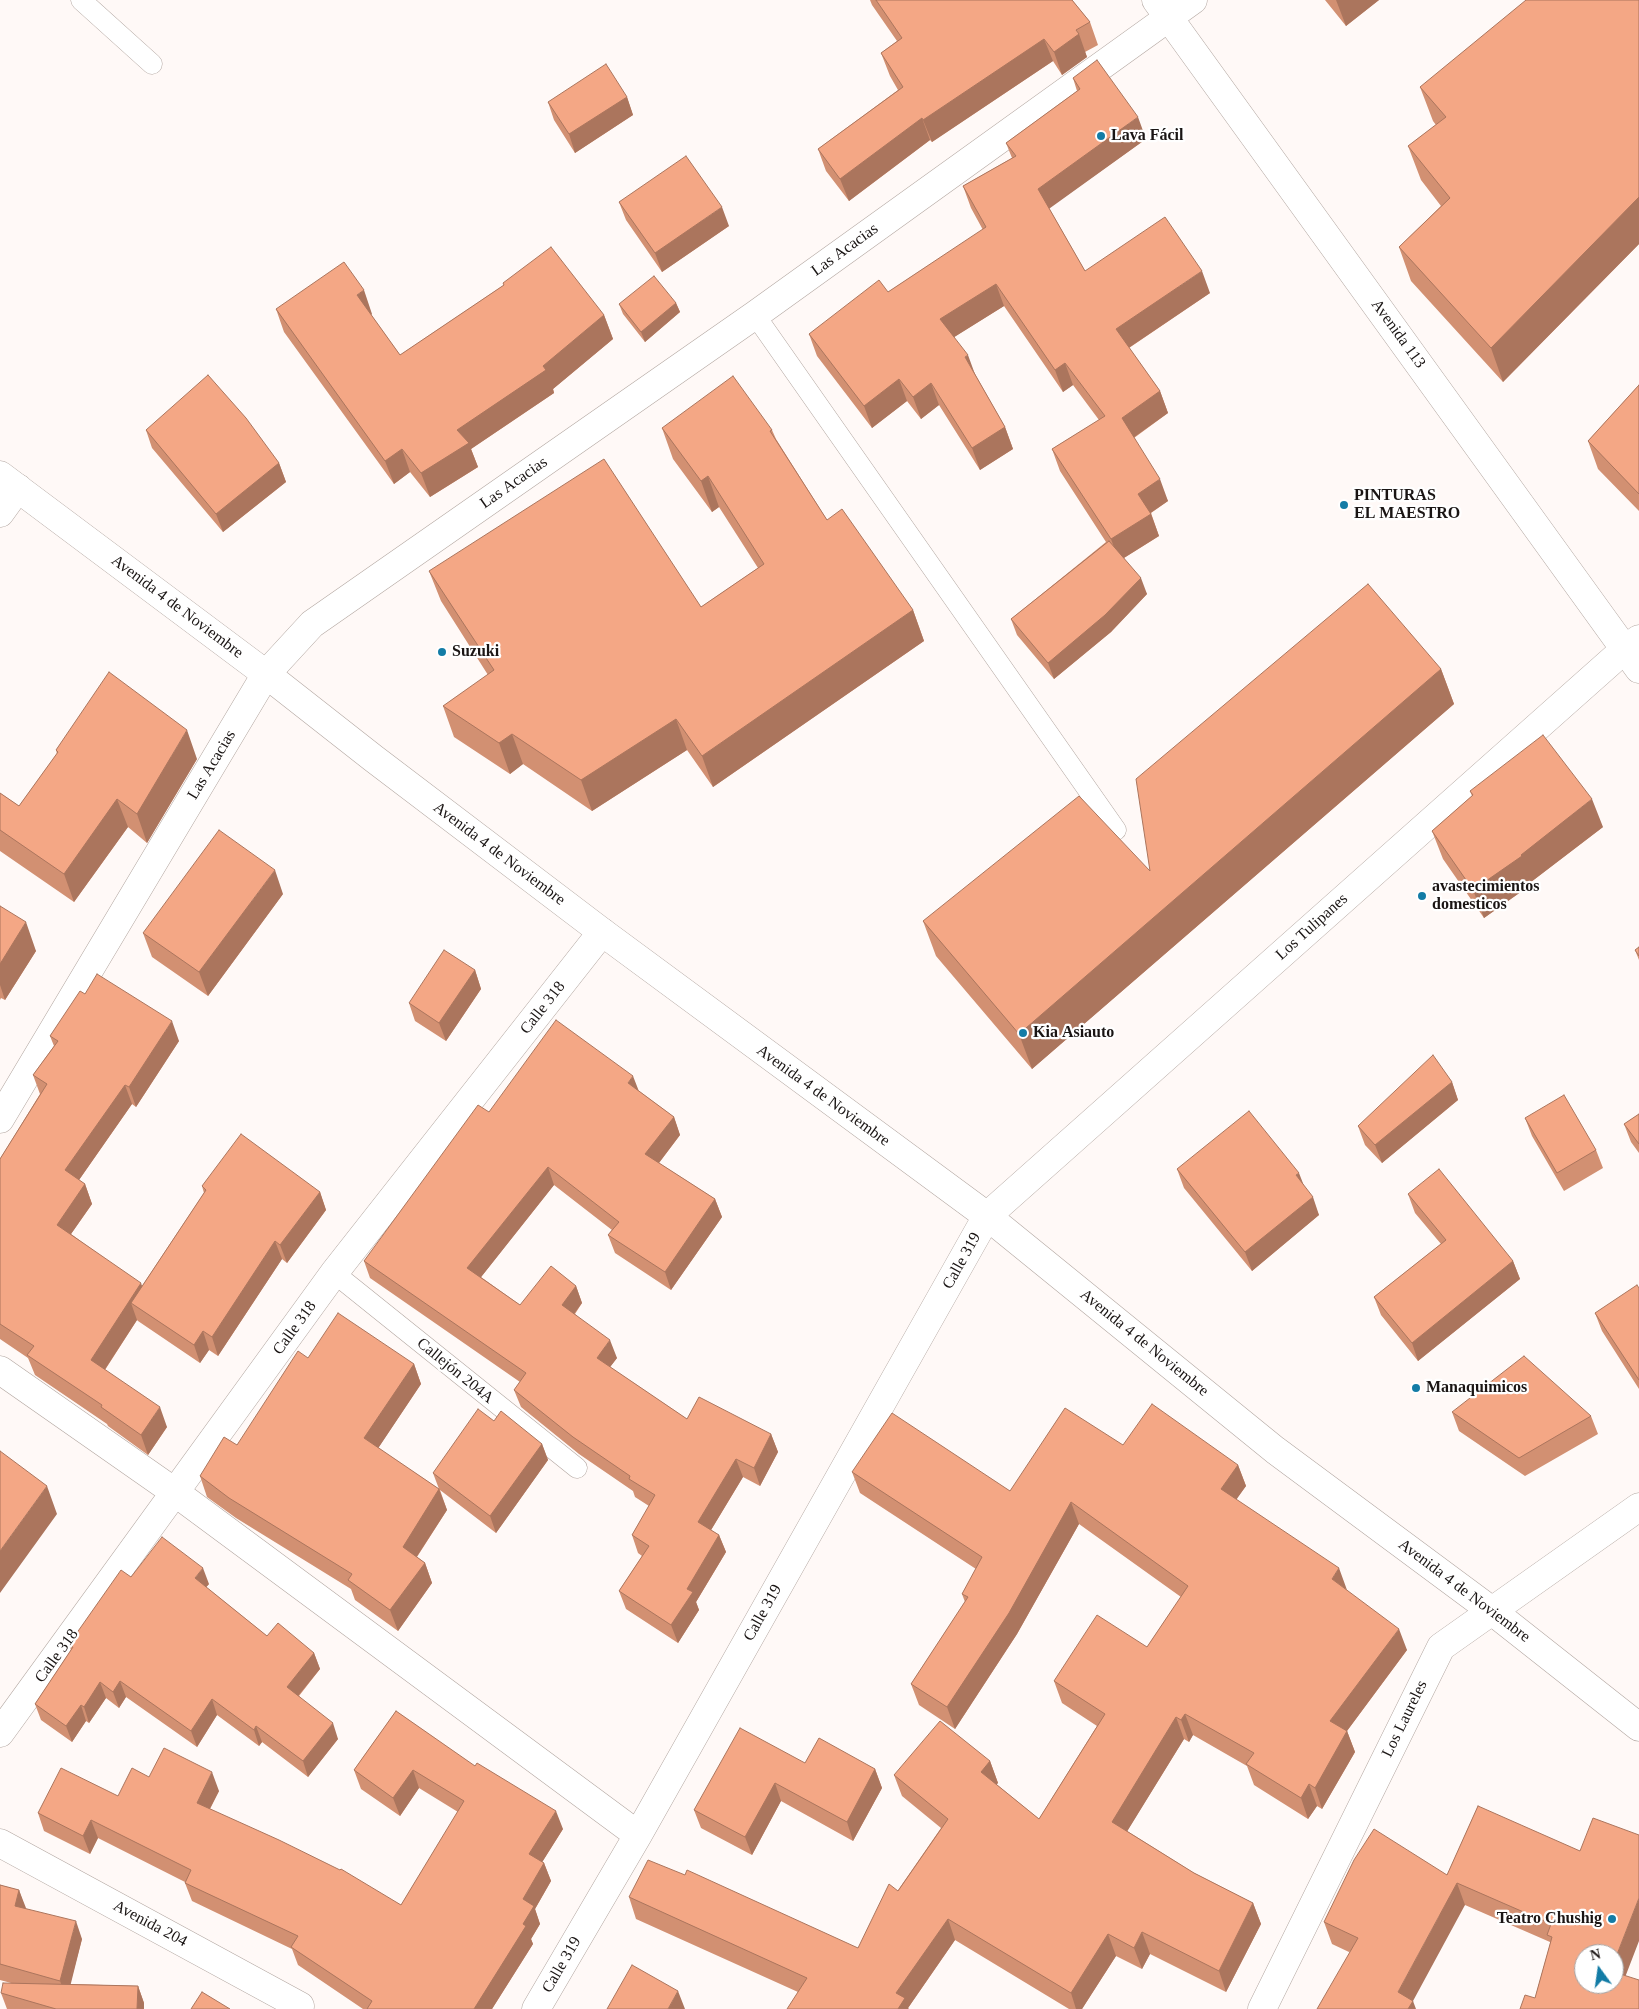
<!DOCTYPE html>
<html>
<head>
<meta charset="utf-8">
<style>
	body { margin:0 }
	#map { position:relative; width:1639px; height:2009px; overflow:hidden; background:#fff9f7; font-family:Georgia,serif }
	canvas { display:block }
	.north { position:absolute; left:1574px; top:1944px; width:50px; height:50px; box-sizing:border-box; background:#fff; border:1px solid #a3a1a1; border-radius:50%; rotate:346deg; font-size:14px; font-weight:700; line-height:20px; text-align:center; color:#1a1514 }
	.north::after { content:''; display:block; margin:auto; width:18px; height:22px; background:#137ca6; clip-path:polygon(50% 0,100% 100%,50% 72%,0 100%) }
</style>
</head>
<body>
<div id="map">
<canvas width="1639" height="2009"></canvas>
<div class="north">N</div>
</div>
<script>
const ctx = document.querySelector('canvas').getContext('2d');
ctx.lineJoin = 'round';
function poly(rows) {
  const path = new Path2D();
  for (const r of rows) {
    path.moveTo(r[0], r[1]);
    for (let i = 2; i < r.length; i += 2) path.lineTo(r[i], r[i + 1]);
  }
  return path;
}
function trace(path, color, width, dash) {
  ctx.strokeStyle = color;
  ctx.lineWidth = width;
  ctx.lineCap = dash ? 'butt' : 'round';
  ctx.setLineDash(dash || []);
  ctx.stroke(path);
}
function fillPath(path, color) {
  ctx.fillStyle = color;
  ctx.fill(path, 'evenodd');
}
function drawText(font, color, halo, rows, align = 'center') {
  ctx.font = font + ' Georgia,serif';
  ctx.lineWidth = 4.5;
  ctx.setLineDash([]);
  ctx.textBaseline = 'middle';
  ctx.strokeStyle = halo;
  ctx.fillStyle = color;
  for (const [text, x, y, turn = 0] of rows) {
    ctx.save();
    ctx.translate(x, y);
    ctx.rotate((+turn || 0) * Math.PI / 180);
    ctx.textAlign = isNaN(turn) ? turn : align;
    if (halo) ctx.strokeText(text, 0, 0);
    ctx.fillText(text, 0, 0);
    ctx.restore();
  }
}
const lane = poly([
	[81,0,152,64],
	[755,315,1116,830],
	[334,1273,577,1468]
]);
const street = poly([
	[0,513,18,488],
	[0,1119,266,674,312,624,755,315,1193,0],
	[0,1370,176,1493,638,1835],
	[0,1733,334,1273,602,932],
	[0,1843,300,2006],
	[536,2009,638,1835,987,1216,1625,649,1639,639],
	[1262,2009,1441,1647,1639,1507]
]);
const primary = poly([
	[1156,0,1639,669],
	[0,475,266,674,373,758,602,932,987,1216,1275,1450,1492,1611,1639,1727]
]);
const wall = poly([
	[870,0,1072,0,1090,22,1098,45,1085,52,1087,57,1062,75,1053,61,932,142,930,140,849,201,826,171,818,149,898,90,890,76,881,53,897,41,872,5],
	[1325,0,1379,0,1346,26],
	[1639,0,1639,244,1503,382,1411,281,1399,247,1441,206,1421,180,1408,146,1436,125,1433,121,1420,87],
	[1073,78,1146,139,1049,208,1085,271,1210,293,1129,348,1160,391,1168,413,1134,438,1168,501,1151,513,1159,536,1124,558,1147,594,1111,632,1054,679,1017,635,1011,619,1106,542,1060,471,1052,449,1099,420,1073,385,1063,392,1004,306,954,337,1005,427,1013,449,980,470,939,405,921,419,907,401,872,428,817,356,809,334,888,292,983,230,971,208,963,186,1012,158,1006,143,1077,91],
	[627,97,633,115,575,153,554,120,548,102],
	[619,202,729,226,662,272,626,220],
	[503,283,604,315,613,339,553,389,554,393,471,449,478,467,430,497,410,472,394,484,284,332,276,309,372,314,371,315,400,355,504,285],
	[676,303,680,312,645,342,623,314,619,304],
	[1639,385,1639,511,1598,469,1588,441],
	[662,428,772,430,776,439,827,520,913,610,924,641,713,787,687,750,592,811,523,764,510,774,454,737,443,706,488,675,441,601,429,571,701,607,758,568,719,507,712,512,673,459],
	[146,430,279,463,286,482,223,532,152,448],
	[1441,669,1454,704,1032,1069,936,956,923,921,1150,871],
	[56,750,197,759,147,843,128,827,74,902,0,851,0,793,19,806,57,754],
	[1470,791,1603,827,1531,882,1532,884,1484,918,1443,859,1432,831,1472,796],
	[283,894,208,996,152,957,143,933],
	[0,906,36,951,5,1000,1,998,0,1000],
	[1639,947,1639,960,1635,950],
	[475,970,481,989,446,1041,415,1021,409,1003],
	[85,994,179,1041,136,1107,132,1104,79,1180,85,1184,92,1204,71,1234,142,1286,204,1193,202,1186,320,1192,326,1210,287,1263,282,1259,218,1356,209,1350,200,1363,138,1321,137,1320,105,1370,167,1427,148,1455,108,1426,107,1424,35,1375,28,1358,0,1339,0,1159,40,1094,33,1075,54,1046,50,1036],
	[1452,1082,1458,1100,1382,1163,1365,1145,1358,1126],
	[639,1091,674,1117,680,1135,659,1163,715,1199,722,1217,671,1290,615,1253,608,1235,612,1230,554,1185,481,1277,520,1305,576,1286,582,1303,575,1314,617,1358,610,1367,687,1419,771,1434,778,1452,760,1486,743,1477,711,1530,719,1535,726,1552,696,1602,699,1610,678,1643,626,1609,619,1591,642,1556,638,1553,632,1535,649,1506,635,1497,633,1491,579,1454,521,1407,514,1390,520,1382,370,1278,364,1261,489,1112],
	[1639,1114,1639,1153,1631,1142,1624,1124],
	[1525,1118,1596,1150,1603,1168,1564,1191,1532,1136],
	[1177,1169,1303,1184,1319,1215,1252,1271,1184,1188],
	[1408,1194,1513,1261,1520,1279,1418,1361,1381,1315,1374,1297,1441,1244,1415,1213],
	[1639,1288,1639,1389,1602,1331,1595,1313],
	[308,1358,414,1364,421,1384,378,1448,439,1489,433,1473,494,1421,542,1444,548,1460,496,1533,440,1490,447,1510,417,1557,425,1563,432,1583,398,1631,355,1600,351,1589,236,1518,207,1497,200,1476,237,1445],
	[1452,1412,1591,1416,1598,1434,1525,1476,1459,1431],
	[1123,1445,1238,1465,1246,1486,1236,1499,1347,1590,1407,1650,1347,1731,1355,1752,1322,1809,1317,1806,1308,1819,1254,1785,1247,1766,1193,1735,1189,1742,1184,1739,1127,1831,1194,1873,1253,1903,1261,1924,1226,1992,1150,1954,1142,1969,1116,1956,1082,2009,1069,2009,955,1940,908,2008,798,1992,636,1919,629,1897,858,1948,941,1828,902,1796,894,1775,990,1761,998,1783,996,1784,1039,1819,1097,1726,1062,1703,1054,1681,1147,1647,1181,1597,1079,1524,1017,1634,955,1729,919,1705,911,1684,965,1602,962,1594,976,1569,860,1493,852,1472,1010,1491],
	[131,1577,209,1584,206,1587,267,1636,314,1653,320,1669,299,1696,338,1739,308,1777,262,1742,259,1746,217,1715,197,1747,126,1697,119,1708,106,1698,89,1723,86,1721,72,1742,41,1720,35,1704,71,1650,69,1644],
	[396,1711,563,1829,542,1862,544,1863,551,1881,535,1909,540,1924,531,1939,533,1944,492,2009,363,2009,298,1965,292,1949,192,1901,185,1883,185,1882,98,1838,90,1854,44,1831,38,1813,118,1796,149,1777,219,1791,210,1809,401,1905,458,1812,419,1788,400,1816,361,1789,354,1770],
	[805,1763,875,1769,882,1788,853,1841,781,1801,752,1855,701,1828,694,1810],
	[1478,1806,1626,1975,1535,1998,1550,1944,1550,1942,1465,1905,1349,1952,1332,1944,1324,1922,1447,1875],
	[0,1885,19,1890,25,1908,82,1939,70,1984,138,1986,144,2003,144,2009,7,2009,1,1993,11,1983,0,1980]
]);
const shadedWall = poly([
	[1336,0,1379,0,1346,26],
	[1079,34,1087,57,1062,75,1054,52],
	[1044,39,1053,61,932,142,923,120],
	[627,97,633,115,575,153,569,134],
	[1138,117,1146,139,1046,211,1038,189],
	[922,118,930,140,849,201,840,179],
	[1639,197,1639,244,1503,382,1491,348],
	[722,207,729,226,662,272,655,253],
	[1202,271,1210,293,1124,351,1116,329],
	[996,284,1004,306,948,341,940,319],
	[364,290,372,314,366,319,357,295],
	[676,303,680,312,645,342,641,332],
	[604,315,613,339,553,389,554,393,471,449,478,467,430,497,421,473,457,430,543,366],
	[968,355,976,377,965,357],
	[1065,363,1073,385,1063,392,1055,370],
	[899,379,907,401,872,428,864,406],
	[931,383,939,405,921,419,913,397],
	[1160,391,1168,413,1130,440,1122,418],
	[1005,427,1013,449,980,470,972,448],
	[402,449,410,472,394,484,385,461],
	[279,463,286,482,223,532,216,514],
	[708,476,719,507,712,512,701,481],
	[1160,479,1168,501,1146,516,1138,494],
	[1151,514,1159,536,1119,561,1111,539],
	[1141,578,1147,594,1111,632,1054,679,1048,663],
	[913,610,924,641,713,787,702,756],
	[1441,669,1454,704,1032,1069,1019,1034],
	[676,719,687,750,592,811,581,780],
	[187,730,197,759,147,843,137,814],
	[512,734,523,764,510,774,499,743],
	[117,799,128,827,74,902,64,874],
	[1592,799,1603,827,1531,882,1532,884,1484,918,1473,890],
	[275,870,283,894,208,996,199,972],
	[26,922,36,951,5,1000,0,985,0,964],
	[475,970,481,989,446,1041,439,1023],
	[172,1021,179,1041,136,1107,129,1087],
	[633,1076,640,1094,628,1083],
	[1452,1082,1458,1100,1382,1163,1375,1145],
	[125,1085,132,1104,72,1190,65,1170],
	[674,1117,680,1135,652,1172,645,1154],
	[548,1167,554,1185,474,1286,467,1268],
	[1299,1173,1306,1191,1296,1175],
	[85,1184,92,1204,64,1244,57,1225],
	[320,1192,326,1210,287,1263,280,1245],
	[1313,1197,1319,1215,1252,1271,1245,1252],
	[715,1199,722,1217,671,1290,665,1272],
	[275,1241,282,1259,218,1356,212,1337],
	[1513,1261,1520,1279,1418,1361,1412,1343],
	[141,1283,148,1303,131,1303,137,1320,98,1380,91,1360],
	[576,1286,582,1303,568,1322,562,1305],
	[203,1331,209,1350,200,1363,194,1345],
	[610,1340,617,1358,604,1375,597,1358],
	[414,1364,421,1384,371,1459,364,1438],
	[160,1407,167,1427,148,1455,141,1435],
	[771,1434,778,1452,760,1486,754,1468],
	[542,1444,548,1460,496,1533,490,1516],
	[736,1459,743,1477,705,1540,698,1522],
	[1238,1465,1246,1486,1229,1510,1221,1489],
	[47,1486,57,1514,0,1593,0,1551],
	[439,1489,447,1510,410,1567,403,1547],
	[1071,1502,1079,1524,1017,1634,955,1729,947,1707],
	[719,1535,726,1552,696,1602,699,1610,678,1643,671,1625,687,1589],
	[425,1563,432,1583,398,1631,390,1610],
	[203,1568,209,1584,201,1593,195,1578],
	[1339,1568,1347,1590,1332,1579],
	[1399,1629,1407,1650,1338,1743,1330,1721],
	[314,1653,320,1669,293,1702,287,1687],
	[120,1681,126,1697,119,1708,113,1692],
	[100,1682,106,1698,89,1723,84,1707],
	[212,1699,217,1715,197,1747,191,1731],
	[81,1705,86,1721,72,1742,66,1726],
	[1185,1714,1193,1735,1189,1742,1181,1720],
	[1176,1717,1184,1739,1120,1843,1112,1822],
	[333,1723,338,1739,308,1777,303,1761],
	[256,1726,262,1742,259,1746,254,1730],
	[1347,1731,1355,1752,1322,1809,1315,1788],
	[990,1761,998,1783,989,1793,981,1772],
	[875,1769,882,1788,853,1841,847,1822],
	[413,1770,419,1788,400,1816,393,1798],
	[212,1772,219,1791,203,1822,197,1803],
	[775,1783,781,1801,752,1855,745,1837],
	[1309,1784,1317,1806,1308,1819,1301,1798],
	[556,1811,563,1829,536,1872,529,1854],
	[91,1820,98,1838,90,1854,83,1836],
	[544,1863,551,1881,535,1909,540,1924,531,1939,533,1944,492,2009,474,2009,523,1924,523,1899],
	[1457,1883,1465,1905,1413,2001,1416,2009,1404,2009,1398,1992],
	[19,1890,26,1908,21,1923,15,1906],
	[1639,1898,1639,1941,1619,1993,1614,1980,1614,1962],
	[1253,1903,1261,1924,1226,1992,1219,1971],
	[948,1919,955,1940,908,2008,909,2009,898,2009,896,1993],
	[76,1921,82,1939,67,1999,60,1981],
	[1142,1932,1150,1954,1142,1969,1134,1948],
	[1108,1934,1116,1956,1082,2009,1076,2009,1071,1993],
	[138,1986,144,2003,144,2009,137,2009],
	[678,1991,685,2009,668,2009]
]);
const building = poly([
	[876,0,1072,0,1090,22,1076,30,1079,34,1054,52,1044,39,923,120,922,118,840,179,818,149,903,87,881,53,902,38,876,0],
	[1526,0,1639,0,1639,197,1491,348,1399,247,1450,198,1408,146,1446,117,1420,87,1526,0],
	[1097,60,1138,117,1038,189,1085,271,1165,217,1202,271,1116,329,1160,391,1122,418,1160,479,1138,494,1151,514,1111,539,1052,449,1105,416,1065,363,1055,370,996,284,940,319,968,355,965,357,1005,427,972,448,931,383,913,397,899,379,864,406,809,334,879,280,888,292,986,227,963,186,1016,156,1006,143,1080,89,1073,78,1097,60],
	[606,64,627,97,569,134,548,102,606,64],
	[686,156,722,207,655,253,619,202,686,156],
	[551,247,604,315,543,366,546,370,457,430,469,443,421,473,402,449,385,461,276,309,344,262,364,290,357,295,400,355,504,285,503,283,551,247],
	[654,276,676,303,641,332,619,304,654,276],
	[208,375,246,418,279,463,216,514,146,430,208,375],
	[733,376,772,430,770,431,827,520,842,509,913,610,702,756,676,719,581,780,512,734,499,743,443,706,494,670,429,571,604,459,701,607,764,564,708,476,701,481,662,428,733,376],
	[1639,385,1639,494,1588,441,1639,385],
	[1109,541,1141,578,1105,615,1048,663,1011,619,1109,541],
	[1368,584,1441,669,1019,1034,923,921,1079,796,1150,871,1136,779,1368,584],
	[109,672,187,730,137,814,117,799,64,874,0,830,0,793,19,806,58,752,56,750,109,672],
	[1543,735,1592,799,1521,855,1522,856,1473,890,1432,831,1473,795,1470,791,1543,735],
	[219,830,275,870,199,972,143,933,219,830],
	[0,906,26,922,0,964,0,906],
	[1639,947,1639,956,1635,950,1639,947],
	[444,950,475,970,439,1023,409,1003,444,950],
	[97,974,172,1021,129,1087,125,1085,65,1170,85,1184,57,1225,141,1283,91,1360,160,1407,141,1435,101,1407,102,1405,27,1355,34,1346,0,1324,0,1159,47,1084,33,1075,58,1041,50,1036,80,991,85,994,97,974],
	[556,1020,633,1076,628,1083,674,1117,645,1154,715,1199,665,1272,608,1235,619,1222,548,1167,467,1268,520,1305,551,1266,576,1286,562,1305,610,1340,597,1358,687,1419,699,1397,771,1434,754,1468,736,1459,698,1522,719,1535,687,1589,693,1592,671,1625,619,1591,649,1546,632,1535,655,1495,629,1479,630,1476,573,1437,514,1390,526,1373,364,1261,478,1105,489,1112,556,1020],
	[1433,1055,1452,1082,1375,1145,1358,1126,1433,1055],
	[1564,1095,1596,1150,1557,1173,1525,1118,1564,1095],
	[1249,1111,1299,1173,1296,1175,1313,1197,1245,1252,1177,1169,1249,1111],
	[1639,1114,1639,1144,1624,1124,1639,1114],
	[241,1134,320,1192,280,1245,275,1241,212,1337,203,1331,194,1345,131,1303,206,1190,202,1186,241,1134],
	[1439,1169,1513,1261,1412,1343,1374,1297,1446,1240,1408,1194,1439,1169],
	[1637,1285,1639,1288,1639,1380,1595,1313,1637,1285],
	[338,1313,414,1364,364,1438,439,1489,403,1547,425,1563,390,1610,348,1580,352,1574,229,1498,200,1476,224,1437,237,1445,298,1351,308,1358,338,1313],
	[1524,1356,1591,1416,1519,1458,1452,1412,1524,1356],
	[1152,1404,1238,1465,1221,1489,1339,1568,1332,1579,1399,1629,1330,1721,1347,1731,1315,1788,1309,1784,1301,1798,1246,1764,1254,1753,1185,1714,1181,1720,1176,1717,1112,1822,1194,1873,1253,1903,1219,1971,1142,1932,1134,1948,1108,1934,1071,1993,948,1919,896,1993,905,1998,898,2009,787,2009,807,1978,629,1897,648,1860,685,1875,687,1870,858,1948,889,1884,898,1891,948,1819,894,1775,940,1721,990,1761,981,1772,1039,1819,1105,1714,1054,1681,1097,1615,1147,1647,1188,1586,1071,1502,1009,1613,947,1707,911,1684,968,1597,962,1594,982,1557,852,1472,892,1413,1010,1491,1065,1408,1123,1445,1152,1404],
	[478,1409,494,1421,501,1411,542,1444,490,1516,433,1473,478,1409],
	[0,1451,47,1486,0,1551,0,1451],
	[162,1537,203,1568,195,1578,267,1636,278,1623,314,1653,287,1687,333,1723,303,1761,256,1726,254,1730,212,1699,191,1731,120,1681,113,1692,100,1682,84,1707,81,1705,66,1726,35,1704,73,1647,69,1644,121,1570,131,1577,162,1537],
	[396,1711,475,1766,477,1763,556,1811,529,1854,544,1863,523,1899,534,1906,523,1924,526,1926,474,2009,367,2009,372,2001,291,1947,298,1936,185,1883,191,1870,91,1820,83,1836,38,1813,61,1768,118,1796,132,1768,149,1777,164,1748,212,1772,197,1803,279,1840,340,1870,341,1869,401,1905,464,1801,413,1770,393,1798,354,1770,396,1711],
	[740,1728,805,1763,819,1738,875,1769,847,1822,775,1783,745,1837,694,1810,740,1728],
	[1478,1806,1580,1851,1593,1818,1639,1835,1639,1898,1614,1962,1614,1954,1584,1954,1584,1984,1614,1984,1614,1972,1639,1980,1639,2009,1520,2009,1525,1995,1535,1998,1552,1937,1547,1935,1551,1924,1457,1883,1398,1992,1413,2001,1408,2009,1317,2009,1358,1938,1324,1922,1354,1860,1374,1829,1447,1875,1478,1806],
	[0,1885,19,1890,15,1906,76,1921,60,1981,0,1964,0,1885],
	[632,1965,678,1991,668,2009,607,2009,632,1965],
	[3,1983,138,1986,137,2009,56,2009,1,1993,3,1983],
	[202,1992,230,2009,191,2009,202,1992]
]);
const markers = [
	[1101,136,5,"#137ca6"],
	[1344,505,5,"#137ca6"],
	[442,652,5,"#137ca6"],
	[1422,896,5,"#137ca6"],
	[1023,1033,5,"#137ca6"],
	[1416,1388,5,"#137ca6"],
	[1612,1919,5,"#137ca6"]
];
const poiNames = [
	["Lava Fácil",1111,136],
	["PINTURAS",1354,496],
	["EL MAESTRO",1354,514],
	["Suzuki",452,652],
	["avastecimientos",1432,887],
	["domesticos",1432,905],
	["Kia Asiauto",1033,1033],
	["Manaquimicos",1426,1388],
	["Teatro Chushig",1602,1919,"right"]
];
const streetNames = [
	["Las Acacias",845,250,-36],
	["Avenida 113",1398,334,54],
	["Las Acacias",514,483,-35],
	["Avenida 4 de Noviembre",177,607,37],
	["Las Acacias",212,765,-59],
	["Avenida 4 de Noviembre",499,854,37],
	["Los Tulipanes",1312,927,-42],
	["Calle 318",543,1008,-52],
	["Avenida 4 de Noviembre",823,1096,36],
	["Calle 319",962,1261,-61],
	["Calle 318",295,1328,-54],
	["Avenida 4 de Noviembre",1144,1343,39],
	["Callejón 204A",455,1371,39],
	["Avenida 4 de Noviembre",1464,1591,37],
	["Calle 319",763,1613,-61],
	["Calle 318",57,1656,-54],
	["Los Laureles",1405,1719,-64],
	["Avenida 204",150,1924,28],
	["Calle 319",562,1965,-60]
];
trace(lane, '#b2a6a0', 21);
trace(street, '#b2a6a0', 29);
trace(primary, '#b2a6a0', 29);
trace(lane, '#fff', 20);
trace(street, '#fff', 28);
trace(primary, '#fff', 28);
fillPath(wall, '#d29072');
fillPath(shadedWall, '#ab755d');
fillPath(building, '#f4a785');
trace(building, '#ab755d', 1);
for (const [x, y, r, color] of markers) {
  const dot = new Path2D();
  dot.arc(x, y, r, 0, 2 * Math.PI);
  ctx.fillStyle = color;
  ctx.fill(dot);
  trace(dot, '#fff', 2);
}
drawText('bold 16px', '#1a1514', '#fff', poiNames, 'left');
drawText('16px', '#1a1514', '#fff', streetNames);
</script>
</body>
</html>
